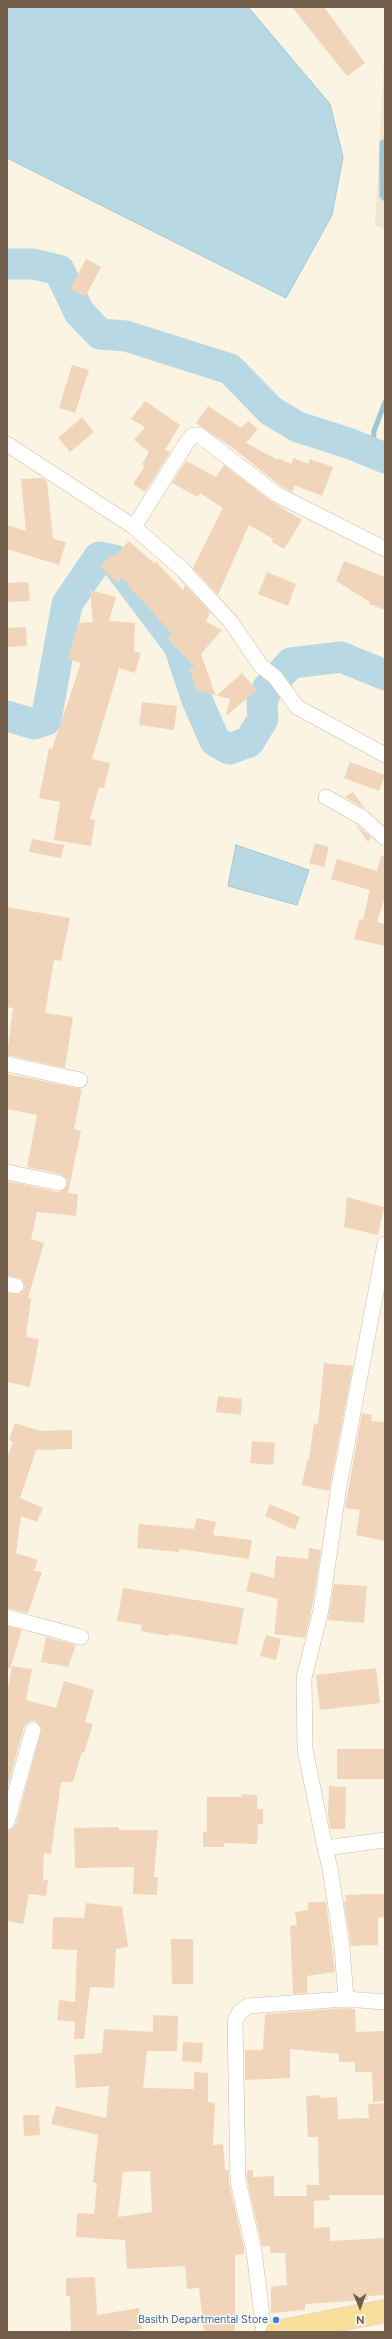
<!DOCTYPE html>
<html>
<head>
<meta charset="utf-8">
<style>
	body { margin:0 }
	#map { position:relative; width:392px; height:2339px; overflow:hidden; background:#fbf4e2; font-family:Figtree,sans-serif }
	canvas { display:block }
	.frame { position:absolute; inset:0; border:8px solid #725c4a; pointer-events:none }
	.north { position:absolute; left:340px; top:2287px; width:40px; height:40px; -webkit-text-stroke:3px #fef8e8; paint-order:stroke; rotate:179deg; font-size:11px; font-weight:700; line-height:16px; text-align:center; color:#725c4a }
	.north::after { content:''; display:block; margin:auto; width:14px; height:18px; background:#725c4a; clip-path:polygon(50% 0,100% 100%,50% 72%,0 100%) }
</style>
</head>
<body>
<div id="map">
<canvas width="392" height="2339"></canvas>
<div class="frame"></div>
<div class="north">N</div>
</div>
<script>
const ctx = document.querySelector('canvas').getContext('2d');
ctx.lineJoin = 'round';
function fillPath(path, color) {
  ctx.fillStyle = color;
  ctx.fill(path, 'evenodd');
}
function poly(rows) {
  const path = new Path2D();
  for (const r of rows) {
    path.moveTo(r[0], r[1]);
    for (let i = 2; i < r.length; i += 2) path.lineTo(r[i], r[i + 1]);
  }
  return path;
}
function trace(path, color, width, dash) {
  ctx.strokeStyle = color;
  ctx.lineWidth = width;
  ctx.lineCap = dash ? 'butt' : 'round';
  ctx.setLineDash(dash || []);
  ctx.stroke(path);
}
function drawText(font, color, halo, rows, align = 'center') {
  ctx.font = font + ' Figtree,sans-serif';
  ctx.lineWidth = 3;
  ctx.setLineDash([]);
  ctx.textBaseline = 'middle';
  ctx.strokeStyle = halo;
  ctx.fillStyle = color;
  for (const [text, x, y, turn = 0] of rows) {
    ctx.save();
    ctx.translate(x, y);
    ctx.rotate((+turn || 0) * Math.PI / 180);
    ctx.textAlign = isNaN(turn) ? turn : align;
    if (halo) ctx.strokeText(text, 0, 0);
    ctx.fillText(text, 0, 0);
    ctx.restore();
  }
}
const residential = poly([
	[385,38,385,229,375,225]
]);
const water = poly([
	[7,7,248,7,330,104,343,157,332,215,286,298,7,158,7,7],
	[236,845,309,870,297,905,228,886,236,845]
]);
const stream = poly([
	[385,141,382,143,382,196,385,199],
	[373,453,374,431,385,402]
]);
const river = poly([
	[7,264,33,264,59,270,79,312,100,334,126,336,230,369,271,411,298,427,351,444,385,458],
	[7,716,34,724,46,720,67,604,99,557,114,560,179,646,197,700,215,741,229,749,249,742,263,719,262,702,267,689,291,663,341,657,385,675]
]);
const building = poly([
	[292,7,324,7,365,63,347,76],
	[86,259,101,267,85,297,70,289],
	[72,365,89,370,75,413,59,408],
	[145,401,180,425,165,450,170,452,145,492,133,484,145,466,142,464,149,452,134,440,145,427,131,419],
	[208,406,241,428,248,421,258,429,246,443,278,460,279,458,291,464,294,458,308,464,310,459,333,467,322,496,295,485,292,492,281,486,234,449,196,423],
	[82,417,94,432,70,452,58,438],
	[186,461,216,477,224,465,271,501,302,520,284,549,272,542,273,539,249,525,218,595,193,568,223,508,200,493,198,497,172,483],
	[43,478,47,481,53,539,66,542,59,565,7,549,7,525,26,531,21,479],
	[129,541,155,564,156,562,183,590,185,585,210,612,206,622,222,630,201,654,216,696,242,673,257,690,226,716,230,699,196,690,189,667,196,668,187,659,185,654,185,657,167,638,172,634,121,577,119,584,100,567,112,554,114,557],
	[344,561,385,577,385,610,369,604,370,602,336,581],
	[267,572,296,584,288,606,258,594],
	[28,582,30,601,7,602,7,583],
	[90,590,116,597,109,621,135,623,134,651,141,653,135,673,119,668,92,759,110,763,104,788,99,787,90,819,95,820,91,846,54,840,60,802,39,798,49,748,52,749,81,663,68,659,78,623,93,622],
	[26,627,27,646,7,647,7,628],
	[142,702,177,706,174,730,139,725],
	[350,762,385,775,379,791,344,778],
	[353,792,365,809,345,797],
	[355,824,371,837,368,842],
	[32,839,64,845,61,858,29,852],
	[315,843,329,847,324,867,309,863],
	[381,856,385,857,385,897,377,922,385,924,385,946,354,939,360,919,363,920,370,890,331,879,337,859,377,871],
	[7,907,70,918,61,961,54,960,45,1013,73,1017,65,1068,7,1055,13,1008,7,1007],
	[8,1074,82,1089,74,1129,81,1131,68,1193,78,1194,76,1216,37,1212,31,1239,44,1243,28,1298,31,1298,26,1337,39,1339,30,1387,7,1382,7,1293,19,1294,25,1288,22,1279,7,1275,7,1181,58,1192,65,1189,68,1181,61,1174,27,1167,37,1115,7,1109],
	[347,1197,384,1207,378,1235,344,1227],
	[324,1363,353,1366,329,1491,302,1485,307,1460,309,1460,314,1423,318,1424],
	[218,1396,242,1399,241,1415,216,1412],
	[362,1413,372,1415,371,1421,385,1422,385,1541,356,1535,360,1510,345,1508],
	[15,1423,40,1431,72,1430,72,1449,36,1450,20,1498,43,1508,37,1522,21,1516,16,1553,38,1560,34,1571,42,1572,28,1613,7,1608,7,1458,13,1442,9,1440],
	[252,1441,275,1443,273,1465,250,1463],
	[270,1504,300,1517,295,1530,265,1516],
	[197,1518,216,1522,213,1535,252,1540,249,1559,179,1549,179,1552,137,1548,139,1524,194,1529],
	[309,1548,321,1550,312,1608,305,1638,274,1634,278,1599,246,1591,251,1572,274,1578,276,1556,308,1559],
	[334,1584,367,1586,364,1623,328,1620],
	[123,1588,244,1608,237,1645,170,1634,169,1636,141,1631,142,1625,117,1621],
	[7,1626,22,1630,10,1669,7,1668],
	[266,1635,281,1639,276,1660,260,1656],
	[46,1637,76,1645,68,1667,41,1662],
	[12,1666,32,1669,26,1700,56,1708,64,1681,94,1690,85,1722,93,1724,84,1753,82,1752,73,1782,61,1782,51,1854,44,1853,43,1880,48,1880,46,1896,29,1894,23,1924,7,1921,8,1831,16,1824,42,1728,35,1721,30,1721,24,1727,7,1789,7,1694],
	[376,1668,380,1703,320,1710,316,1675],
	[337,1749,384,1749,384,1779,337,1779],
	[329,1786,346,1787,345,1829,330,1829,328,1815],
	[242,1794,257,1795,257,1809,263,1809,263,1824,258,1824,257,1844,224,1843,224,1847,203,1847,203,1832,207,1832,207,1797,242,1797],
	[119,1827,119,1830,158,1830,154,1877,158,1877,157,1895,133,1894,134,1867,75,1868,74,1828],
	[366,1894,385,1894,385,1917,378,1918,378,1945,351,1946,344,1902,346,1902,345,1895],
	[308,1902,326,1902,335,1972,307,1976,307,1993,293,1994,290,1926,297,1925,295,1912,308,1910],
	[86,1903,122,1907,128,1947,116,1949,114,1988,90,1987,84,2039,74,2039,75,2022,57,2020,59,2000,75,2002,77,1950,52,1949,53,1917,84,1918],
	[171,1939,193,1939,193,1984,172,1984],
	[346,2008,355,2009,356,2032,385,2031,385,2101,373,2102,372,2072,355,2072,355,2062,339,2062,339,2054,290,2049,290,2078,245,2080,245,2050,263,2050,265,2014],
	[153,2015,178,2016,177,2051,147,2051,143,2088,194,2089,194,2072,208,2073,208,2102,215,2103,213,2145,223,2144,225,2170,229,2170,229,2183,244,2248,244,2254,235,2255,235,2332,204,2332,199,2288,187,2289,185,2266,127,2269,125,2240,76,2237,77,2213,94,2214,97,2183,93,2183,98,2135,51,2124,56,2106,106,2118,109,2086,76,2088,74,2055,102,2053,104,2029,153,2032],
	[150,2171,152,2212,118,2217,123,2172],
	[183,2042,203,2043,202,2063,182,2061],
	[320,2095,320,2098,337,2097,338,2119,369,2118,368,2104,385,2103,385,2195,329,2195,330,2200,314,2201,314,2228,330,2227,330,2241,385,2238,385,2295,368,2296,368,2300,305,2304,305,2310,271,2313,271,2287,287,2285,285,2253,270,2253,270,2246,262,2246,247,2180,247,2170,253,2170,253,2177,274,2176,274,2196,307,2196,306,2185,319,2185,318,2137,308,2137,306,2096],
	[23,2115,39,2115,40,2135,24,2136],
	[95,2277,97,2315,139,2308,142,2329,120,2332,71,2332,70,2296,66,2296,66,2278]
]);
const minor = poly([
	[7,444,134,527,187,442,193,435,199,435,276,494,385,549],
	[134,527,183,570,231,622,261,666,275,677,297,707,385,755],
	[326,797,363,818,385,838],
	[7,1064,80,1080],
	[7,1172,59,1183],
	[7,1284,16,1286],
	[7,1617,81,1637],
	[7,1822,33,1730],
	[325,1848,305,1749,304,1678,321,1610,339,1486,385,1244],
	[346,1999,385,2002],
	[264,2332,254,2251,238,2181,235,2021,239,2013,248,2006,346,1999,342,1947,330,1868,325,1848,385,1840]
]);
const primary = poly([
	[276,2332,385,2311]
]);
const markers = [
	[276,2320,4,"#3f7fe0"]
];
const shopNames = [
	["Basith Departmental Store",268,2320]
];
fillPath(residential, '#f3e6d1');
fillPath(water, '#b8d9e4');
trace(water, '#9ec7d5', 1);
trace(stream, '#9ec7d5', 5);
trace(river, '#b8d9e4', 31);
fillPath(building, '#f0d5bb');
trace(minor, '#ccbca9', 16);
trace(primary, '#ddd8d4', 24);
trace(minor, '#fff', 15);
trace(primary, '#f8df9c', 22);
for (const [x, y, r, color] of markers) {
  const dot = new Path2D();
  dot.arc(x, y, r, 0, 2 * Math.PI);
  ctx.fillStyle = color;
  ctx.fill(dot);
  trace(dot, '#fef8e8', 1.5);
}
drawText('11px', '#366cbe', '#fef8e8', shopNames, 'right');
</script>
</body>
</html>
